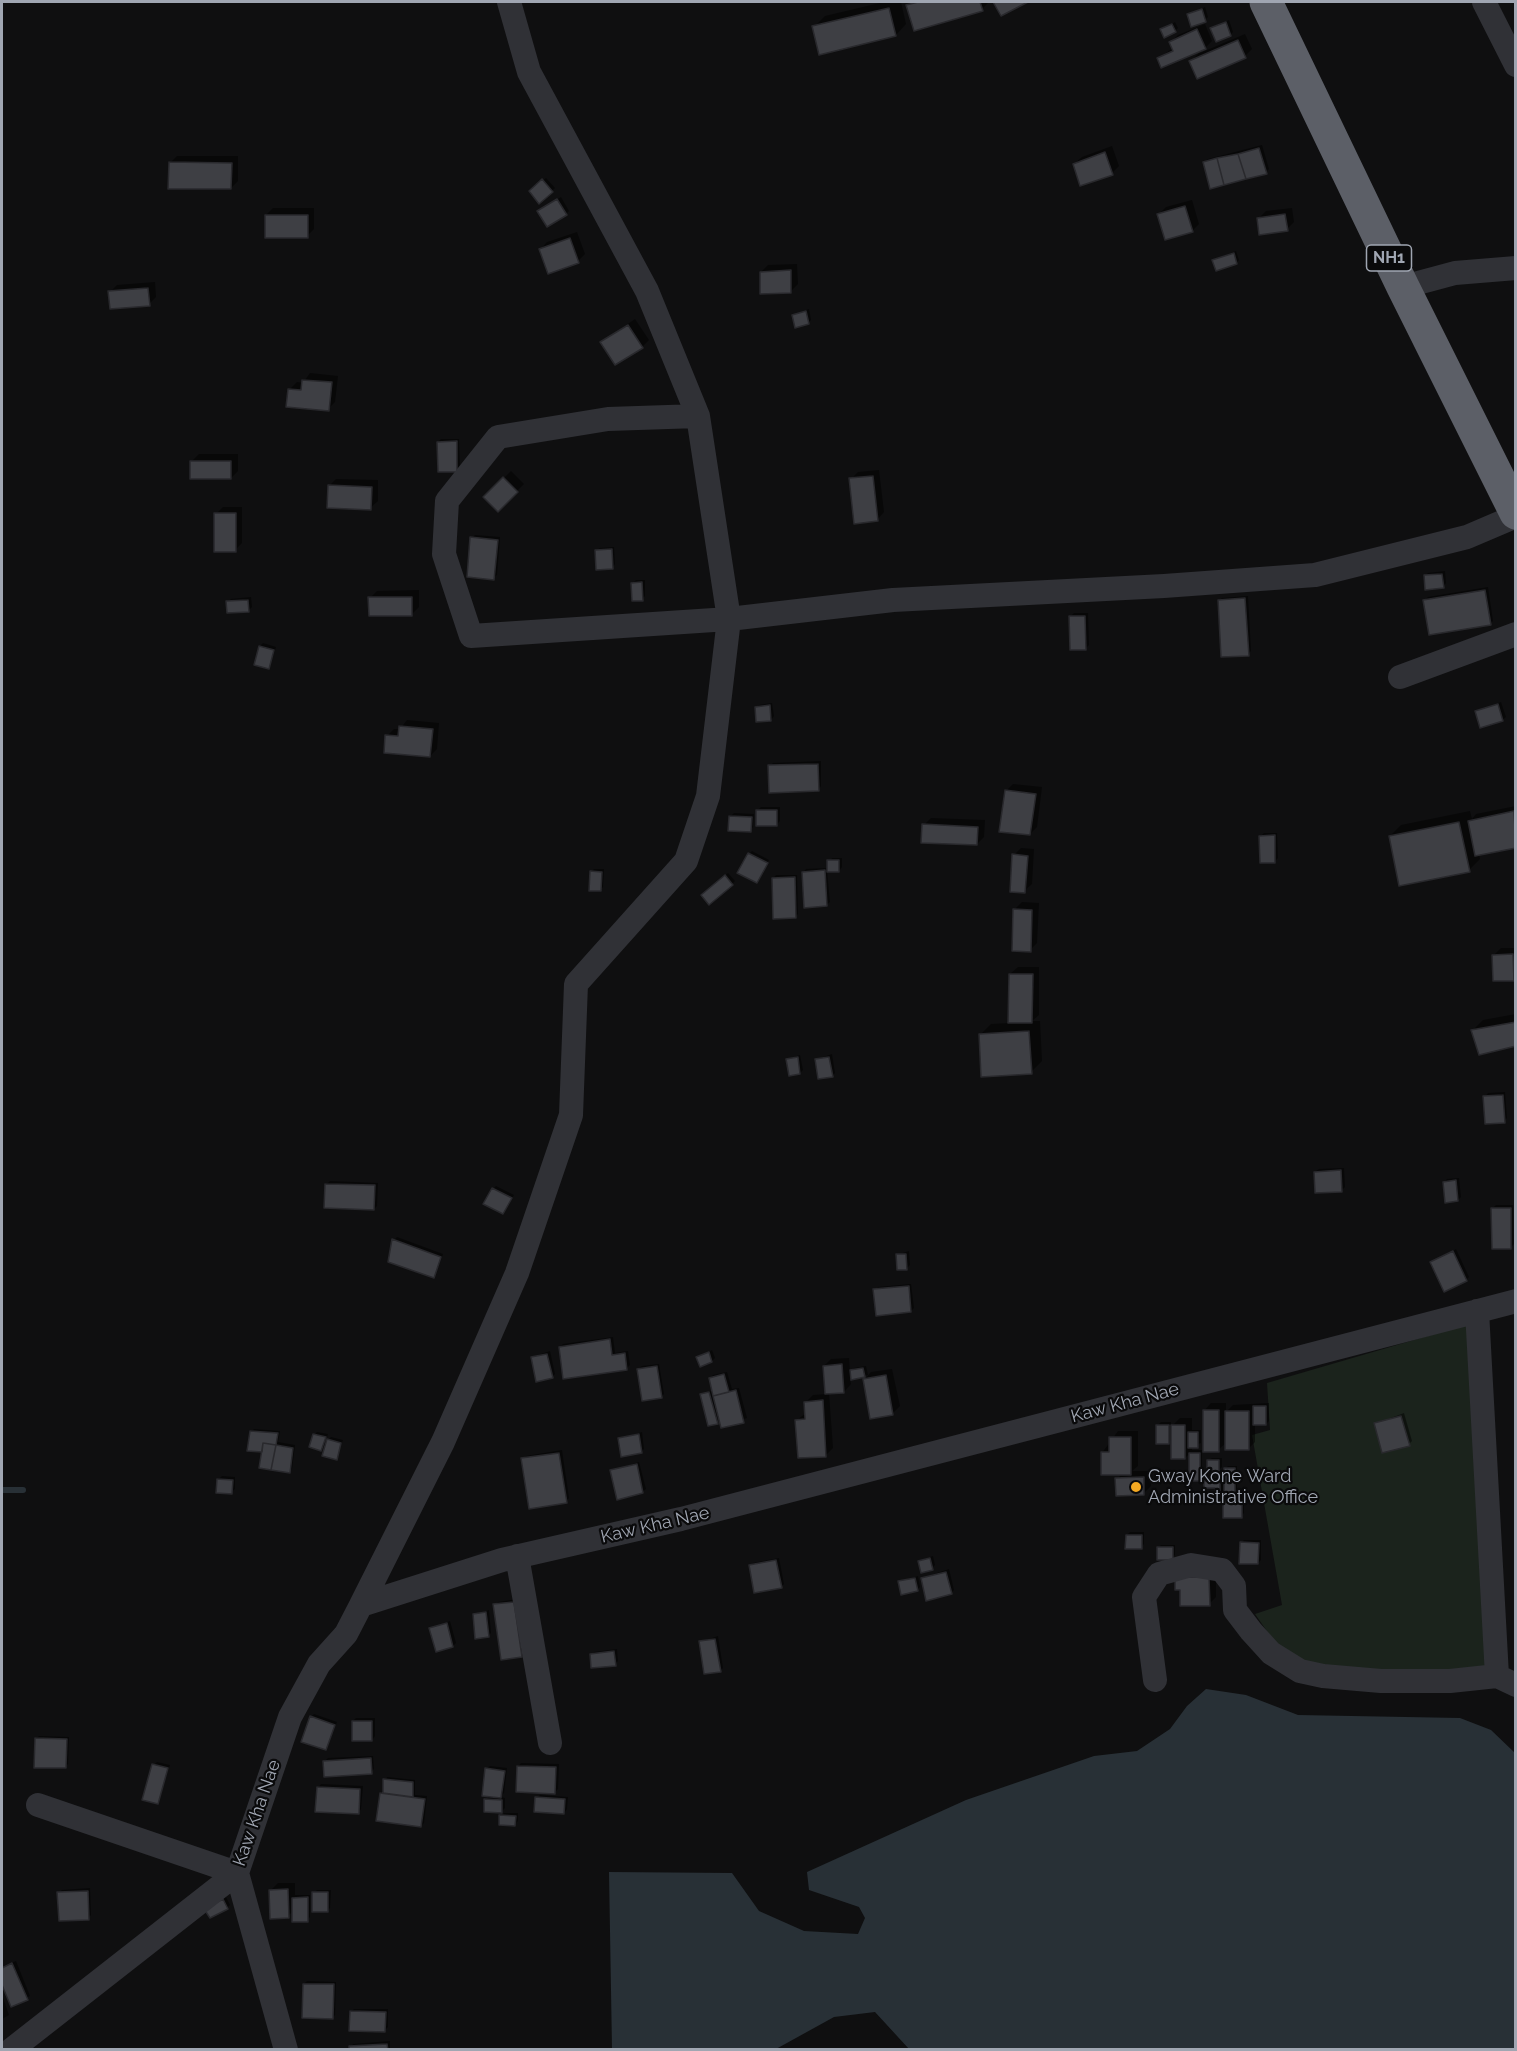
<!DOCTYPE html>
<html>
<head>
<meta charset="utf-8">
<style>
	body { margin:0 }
	#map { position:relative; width:1517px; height:2051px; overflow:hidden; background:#0f0f10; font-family:Raleway,sans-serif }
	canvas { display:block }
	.frame { position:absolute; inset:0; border:3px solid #a0a6b2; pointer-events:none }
</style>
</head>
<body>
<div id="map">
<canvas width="1517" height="2051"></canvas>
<div class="frame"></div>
</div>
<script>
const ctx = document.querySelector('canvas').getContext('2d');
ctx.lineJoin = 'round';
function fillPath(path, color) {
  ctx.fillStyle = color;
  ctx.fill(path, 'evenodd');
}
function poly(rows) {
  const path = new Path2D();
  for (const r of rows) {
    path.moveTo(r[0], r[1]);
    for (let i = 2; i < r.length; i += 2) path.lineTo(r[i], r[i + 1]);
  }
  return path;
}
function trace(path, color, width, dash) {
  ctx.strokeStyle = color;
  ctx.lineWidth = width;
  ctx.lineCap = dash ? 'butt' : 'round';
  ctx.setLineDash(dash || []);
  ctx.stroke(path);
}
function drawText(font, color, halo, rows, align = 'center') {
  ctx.font = font + ' Raleway,sans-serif';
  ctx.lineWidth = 4.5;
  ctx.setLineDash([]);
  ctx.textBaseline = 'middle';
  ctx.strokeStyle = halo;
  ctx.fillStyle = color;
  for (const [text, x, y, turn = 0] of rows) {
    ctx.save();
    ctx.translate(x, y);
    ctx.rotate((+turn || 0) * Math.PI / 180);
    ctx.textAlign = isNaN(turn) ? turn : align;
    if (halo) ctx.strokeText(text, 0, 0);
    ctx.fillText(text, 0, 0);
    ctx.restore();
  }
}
const green = poly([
	[1472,1323,1491,1668,1354,1673,1285,1657,1255,1614,1282,1605,1252,1435,1270,1430,1267,1383]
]);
const water = poly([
	[1206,1689,1246,1695,1298,1715,1460,1718,1491,1730,1515,1753,1515,2049,909,2049,875,2012,834,2017,776,2049,612,2049,609,1872,732,1873,759,1911,804,1931,858,1934,865,1918,859,1907,809,1890,807,1872,966,1800,1094,1756,1137,1751,1170,1729,1187,1706]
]);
const shadow = poly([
	[884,2,901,2,906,24,896,35,814,27,825,16],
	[911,2,914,4,923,2,989,2,982,9,908,5],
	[1205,7,1208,17,1205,20,1189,15],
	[1229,20,1233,32,1230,35,1212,28],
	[1175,22,1178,28,1175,31,1162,30],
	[1205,24,1212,41,1200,53,1245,34,1252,49,1245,56,1191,61,1203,49,1159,58,1173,48,1171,42,1178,35],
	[1262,145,1269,169,1266,172,1204,162,1208,159],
	[1112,146,1119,166,1112,173,1074,164,1082,157],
	[177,156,238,156,238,181,231,188,170,163],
	[546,178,555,188,540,202,531,191],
	[561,197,569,211,566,214,539,211],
	[1192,200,1199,224,1192,231,1159,214,1166,207],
	[273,208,314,208,314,229,307,236,266,215],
	[1292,208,1294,222,1287,229,1258,219,1266,211],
	[577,232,585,254,578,261,540,250,547,242],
	[1236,251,1239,260,1236,263,1214,260],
	[797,264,798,284,791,291,761,272,768,265],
	[155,282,156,297,149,304,110,292,117,285],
	[809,309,811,320,808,323,793,315],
	[635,319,649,340,642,347,602,342],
	[310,373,338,376,335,402,328,409,290,389,297,382,303,383],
	[441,439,459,439,460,467,457,470,438,442],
	[199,454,238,454,238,471,231,478,192,461],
	[879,470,884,512,877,520,851,479,858,472],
	[511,471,524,484,498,510,485,497],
	[336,479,378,480,378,501,370,508,329,486],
	[223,507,242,507,242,543,235,550,216,514],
	[475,535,500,537,497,575,493,578,472,538],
	[614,547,615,564,612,568,596,551,600,548],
	[1445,571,1446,583,1443,587,1425,576,1428,573],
	[636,580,645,580,645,596,642,599,633,583],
	[1488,587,1493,621,1490,624,1425,600,1428,597],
	[419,590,419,607,412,614,370,598,377,591],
	[1248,596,1251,651,1248,654,1219,601,1222,598],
	[251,597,252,607,249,610,228,602,231,599],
	[1074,613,1088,613,1089,645,1086,648,1071,616],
	[263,643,276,647,269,668,260,646],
	[1501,702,1506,717,1502,720,1477,712],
	[772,703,774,716,771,720,756,708,759,705],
	[407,720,439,723,437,749,430,756,387,736,394,729,400,729],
	[821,761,821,786,818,790,770,766,773,763],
	[1013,784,1042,787,1037,827,1030,834,1006,791],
	[1516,806,1516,846,1479,854,1480,859,1469,870,1390,836,1401,825,1470,811,1472,819,1476,814],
	[761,807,780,807,780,821,777,824,758,810],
	[734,813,754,814,753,827,750,830,731,816],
	[931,818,985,820,984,837,977,844,924,825],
	[1264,833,1277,833,1278,858,1275,861,1261,836],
	[1021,848,1034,849,1032,884,1024,891,1014,855],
	[752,851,769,860,757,881,749,854],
	[832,858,842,858,842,867,839,871,827,871,830,902,826,905,803,873,806,869,829,868],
	[594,869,604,869,603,887,600,890,591,872],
	[728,873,735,881,732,884,706,892],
	[776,875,797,875,798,914,795,917,773,879],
	[1022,902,1039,903,1037,943,1030,950,1015,909],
	[1501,948,1516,948,1513,979,1494,955],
	[1018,967,1039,967,1039,1015,1032,1021,1040,1021,1042,1061,1031,1072,980,1035,991,1024,1010,1023,1010,974],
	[1516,1014,1516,1045,1472,1031,1483,1020],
	[832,1054,835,1073,832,1076,817,1059],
	[800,1055,803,1070,800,1073,788,1059],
	[1505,1092,1507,1118,1504,1121,1485,1097,1488,1093],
	[1344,1168,1345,1187,1342,1190,1315,1172,1319,1169],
	[1459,1178,1461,1197,1458,1200,1444,1182,1447,1179],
	[330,1181,378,1183,377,1206,374,1209,327,1184],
	[496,1186,514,1195,503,1213,493,1189],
	[1496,1205,1513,1205,1514,1244,1511,1247,1493,1208],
	[397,1237,443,1254,436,1273,433,1276,394,1240],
	[1456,1249,1469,1277,1466,1280,1432,1263],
	[909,1251,910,1265,907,1268,897,1255],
	[911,1284,914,1308,911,1311,875,1290,878,1287],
	[613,1337,615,1353,628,1351,630,1365,627,1368,560,1347,563,1344],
	[712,1350,715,1358,712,1361,698,1358],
	[550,1351,555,1374,552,1377,532,1357],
	[849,1358,850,1372,854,1368,866,1366,868,1375,850,1379,851,1384,844,1392,829,1393,833,1448,826,1455,797,1420,806,1413,806,1402,813,1395,827,1394,824,1366,831,1359],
	[659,1364,664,1394,661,1397,638,1369,642,1366],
	[892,1369,900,1406,893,1413,864,1380,871,1372],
	[727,1372,732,1389,739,1388,747,1418,722,1426,721,1419,717,1422,702,1395,713,1390,710,1378,713,1375],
	[1211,1403,1226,1403,1226,1412,1233,1405,1269,1403,1269,1421,1266,1424,1255,1424,1255,1442,1248,1449,1226,1443,1218,1450,1204,1411],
	[1404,1413,1412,1441,1409,1444,1375,1424],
	[1180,1418,1192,1418,1192,1430,1201,1430,1201,1443,1192,1446,1192,1450,1202,1450,1202,1476,1199,1479,1191,1479,1191,1452,1185,1458,1173,1438,1168,1443,1158,1425,1161,1422,1171,1422,1171,1427],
	[254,1429,280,1431,278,1442,295,1445,292,1469,289,1472,264,1451,251,1432],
	[1118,1431,1138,1431,1138,1466,1132,1471,1150,1471,1151,1486,1144,1493,1117,1479,1123,1473,1102,1453],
	[317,1432,328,1434,325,1443,331,1437,343,1440,336,1458,327,1443,321,1449,314,1435],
	[642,1432,644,1449,641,1452,620,1439],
	[562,1450,569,1498,566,1501,523,1459,526,1456],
	[1212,1458,1222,1458,1222,1467,1219,1470,1208,1461],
	[639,1462,646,1489,642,1492,612,1471],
	[1228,1466,1237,1466,1237,1489,1234,1492,1223,1492,1220,1499,1216,1486,1206,1482,1209,1478,1225,1478,1225,1469],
	[222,1476,235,1477,235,1489,231,1492,218,1480],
	[1228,1498,1244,1498,1244,1513,1241,1516,1225,1501],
	[1130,1532,1144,1532,1144,1544,1141,1547,1127,1535],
	[1244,1540,1261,1540,1261,1560,1258,1563,1241,1543],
	[1161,1545,1175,1545,1175,1555,1172,1558,1158,1548],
	[933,1556,935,1565,932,1568,919,1561],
	[779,1558,784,1584,781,1587,750,1566,753,1563],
	[949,1569,954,1590,951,1593,922,1578],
	[1216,1570,1216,1597,1209,1604,1182,1605],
	[918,1576,920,1587,917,1590,900,1582],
	[517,1599,524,1653,521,1656,495,1605,498,1602],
	[489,1610,491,1633,488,1636,474,1615],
	[450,1621,456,1643,453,1646,431,1629],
	[718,1636,723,1668,720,1671,700,1642],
	[617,1649,618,1661,615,1664,591,1655,594,1652],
	[314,1714,337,1722,326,1749,311,1717],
	[356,1718,375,1718,375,1736,372,1740,353,1721],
	[39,1736,69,1737,68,1764,65,1767,36,1739],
	[373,1756,374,1769,371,1772,325,1761,328,1758],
	[157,1762,170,1765,157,1802,154,1765],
	[521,1763,559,1764,558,1789,555,1792,518,1767],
	[490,1766,507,1768,504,1793,500,1797,505,1798,505,1808,501,1812,486,1800,490,1795,486,1769],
	[387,1777,415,1780,415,1795,427,1796,424,1823,421,1826,382,1794],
	[321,1784,363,1786,361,1809,358,1813,318,1788],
	[540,1795,568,1797,567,1809,564,1813,537,1798],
	[504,1813,518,1813,518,1821,515,1824,501,1816],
	[278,1883,295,1883,295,1895,310,1895,310,1917,307,1920,293,1911,288,1916,271,1890],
	[90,1888,91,1915,88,1918,59,1893,62,1890],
	[317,1890,331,1890,330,1908,327,1911,314,1893],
	[226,1897,230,1905,227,1908,209,1906],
	[16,1961,30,1996,12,2005,2,1981,2,1967],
	[307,1981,336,1982,335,2015,332,2018,304,1984],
	[2,1995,9,2015,2,2019],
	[354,2009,388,2009,388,2027,384,2031,351,2012],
	[390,2041,390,2050,350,2050,353,2044]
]);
const stream = poly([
	[2,1490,23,1490]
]);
const building = poly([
	[918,2,980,2,983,11,914,31,906,5,918,2],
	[993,2,1028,2,1001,16,993,2],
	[889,8,896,36,819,55,812,26,889,8],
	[1202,9,1206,22,1191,27,1187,14,1202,9],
	[1226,22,1231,36,1216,42,1210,28,1226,22],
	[1172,24,1176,32,1164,38,1160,29,1172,24],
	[1197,29,1206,49,1161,68,1157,58,1173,51,1169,42,1197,29],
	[1238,40,1246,58,1197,79,1189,61,1238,40],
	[1259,148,1267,174,1246,179,1238,154,1259,148],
	[1105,152,1113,175,1080,186,1073,164,1105,152],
	[1238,154,1246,179,1224,185,1217,158,1238,154],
	[1217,158,1224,185,1210,189,1203,162,1217,158],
	[169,162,232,163,231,189,168,189,169,162],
	[542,179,553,192,539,204,529,191,542,179],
	[557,199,567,215,547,227,537,211,557,199],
	[1185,206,1193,232,1165,240,1157,214,1185,206],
	[1285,214,1288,231,1259,235,1257,218,1285,214],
	[265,215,308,215,308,238,265,238,265,215],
	[570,238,579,263,548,274,539,249,570,238],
	[1234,253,1237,264,1216,271,1212,260,1234,253],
	[791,270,791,293,760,294,760,272,791,270],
	[148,288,150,306,110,309,108,291,148,288],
	[806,311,809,324,795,328,792,315,806,311],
	[628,325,643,348,615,365,600,342,628,325],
	[302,380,332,382,329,411,286,407,288,389,301,390,302,380],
	[457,441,457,472,438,472,437,442,457,441],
	[190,461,231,461,231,479,190,479,190,461],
	[873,476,878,521,854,524,849,478,873,476],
	[503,477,518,492,498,512,483,497,503,477],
	[328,485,372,487,371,510,327,508,328,485],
	[214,513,236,513,236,552,214,552,214,513],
	[470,537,498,540,494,580,467,577,470,537],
	[612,549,613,569,596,570,595,550,612,549],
	[1442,574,1444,588,1425,590,1424,575,1442,574],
	[642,582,643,601,632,601,631,583,642,582],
	[1485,590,1491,625,1429,635,1423,600,1485,590],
	[368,597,412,597,412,616,369,616,368,597],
	[1245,598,1249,656,1221,657,1218,600,1245,598],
	[248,600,249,612,227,613,226,601,248,600],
	[1069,616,1085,616,1086,650,1070,650,1069,616],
	[259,646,274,650,269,669,254,665,259,646],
	[1498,704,1503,721,1480,728,1475,711,1498,704],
	[770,705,771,721,756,722,755,707,770,705],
	[399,726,433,729,430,757,384,753,385,735,398,736,399,726],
	[818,764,819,791,769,793,768,765,818,764],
	[1005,790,1036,794,1030,835,999,832,1005,790],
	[756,810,777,810,777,826,756,826,756,810],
	[1514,811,1516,848,1475,856,1468,821,1514,811],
	[729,816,752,817,751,832,728,831,729,816],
	[1459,822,1470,872,1399,886,1389,836,1459,822],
	[922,824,978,827,977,845,921,843,922,824],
	[1275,835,1275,863,1260,863,1259,836,1275,835],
	[748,853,768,863,757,883,737,873,748,853],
	[1012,854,1028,856,1025,893,1010,892,1012,854],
	[827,860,839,860,839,872,827,872,827,860],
	[825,870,827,906,804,908,802,872,825,870],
	[590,871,602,872,601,891,589,891,590,871],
	[725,875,733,885,709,905,701,895,725,875],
	[795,877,796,918,773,919,772,878,795,877],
	[1013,909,1032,910,1031,952,1012,951,1013,909],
	[1513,954,1514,981,1493,981,1492,955,1513,954],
	[1009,974,1033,974,1032,1023,1008,1023,1009,974],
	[1516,1022,1516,1046,1479,1055,1471,1030,1516,1022],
	[1029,1031,1032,1074,981,1077,979,1034,1029,1031],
	[798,1057,800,1074,789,1076,786,1059,798,1057],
	[829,1057,833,1077,818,1079,815,1059,829,1057],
	[1503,1095,1505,1123,1485,1124,1483,1096,1503,1095],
	[1341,1170,1342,1192,1315,1193,1314,1172,1341,1170],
	[1456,1180,1458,1201,1445,1203,1443,1182,1456,1180],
	[325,1184,375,1185,374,1210,324,1208,325,1184],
	[492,1188,512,1198,503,1214,483,1204,492,1188],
	[1491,1208,1511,1208,1511,1249,1492,1249,1491,1208],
	[392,1239,441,1257,434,1278,388,1262,392,1239],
	[1453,1251,1467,1281,1444,1292,1430,1262,1453,1251],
	[896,1254,906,1254,907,1270,897,1270,896,1254],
	[909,1286,911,1312,876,1316,873,1289,909,1286],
	[610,1339,612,1355,625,1353,627,1370,563,1379,559,1347,610,1339],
	[709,1352,712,1362,700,1367,696,1357,709,1352],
	[547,1354,553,1378,536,1382,531,1357,547,1354],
	[842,1364,844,1393,825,1394,823,1366,842,1364],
	[657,1366,662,1398,642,1401,637,1369,657,1366],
	[863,1368,865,1377,851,1380,850,1370,863,1368],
	[724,1374,729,1392,713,1396,709,1378,724,1374],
	[886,1375,893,1415,870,1419,863,1379,886,1375],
	[736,1390,744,1423,721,1428,713,1396,736,1390],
	[709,1392,718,1424,708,1426,700,1394,709,1392],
	[823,1400,826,1457,798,1458,795,1420,805,1419,804,1402,823,1400],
	[1253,1406,1266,1406,1266,1425,1253,1425,1253,1406],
	[1203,1410,1219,1410,1219,1452,1203,1452,1203,1410],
	[1225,1411,1249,1411,1249,1450,1225,1450,1225,1411],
	[1401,1416,1410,1446,1382,1453,1374,1423,1401,1416],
	[1156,1425,1169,1425,1169,1444,1156,1444,1156,1425],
	[1171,1425,1185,1425,1185,1459,1171,1459,1171,1425],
	[250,1431,278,1433,276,1445,263,1443,262,1452,247,1451,250,1431],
	[1188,1432,1198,1432,1198,1448,1188,1448,1188,1432],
	[313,1434,326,1437,321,1451,309,1447,313,1434],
	[639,1434,642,1453,621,1457,618,1438,639,1434],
	[1109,1437,1131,1437,1131,1475,1101,1475,1101,1452,1109,1452,1109,1437],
	[327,1439,341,1443,337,1460,322,1456,327,1439],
	[263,1443,276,1445,271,1470,259,1468,263,1443],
	[276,1445,293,1448,290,1473,271,1470,276,1445],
	[559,1453,567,1503,529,1509,521,1458,559,1453],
	[1189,1453,1200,1453,1200,1481,1189,1481,1189,1453],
	[1207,1460,1219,1460,1219,1471,1207,1471,1207,1460],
	[637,1464,643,1493,617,1500,610,1470,637,1464],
	[1224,1468,1235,1468,1235,1494,1224,1494,1224,1468],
	[1144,1477,1144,1495,1116,1496,1115,1478,1144,1477],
	[217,1479,233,1480,232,1494,216,1493,217,1479],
	[1204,1481,1220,1481,1220,1500,1215,1500,1215,1488,1204,1488,1204,1481],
	[1223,1500,1242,1500,1242,1518,1223,1518,1223,1500],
	[1126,1535,1142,1535,1142,1549,1125,1549,1126,1535],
	[1240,1542,1259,1543,1258,1564,1239,1564,1240,1542],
	[1157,1547,1173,1547,1173,1560,1157,1560,1157,1547],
	[930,1558,933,1570,921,1573,918,1561,930,1558],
	[776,1560,782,1588,754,1593,749,1565,776,1560],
	[946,1572,952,1594,926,1601,921,1578,946,1572],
	[1175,1577,1209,1577,1210,1606,1180,1606,1180,1590,1175,1590,1175,1577],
	[915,1578,918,1591,901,1595,898,1581,915,1578],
	[514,1602,522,1657,501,1660,493,1604,514,1602],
	[486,1612,489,1637,475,1639,473,1614,486,1612],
	[447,1623,453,1647,436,1652,429,1628,447,1623],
	[715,1639,721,1672,704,1674,699,1641,715,1639],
	[614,1651,616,1666,591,1668,590,1654,614,1651],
	[310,1716,335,1725,326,1750,301,1742,310,1716],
	[352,1721,372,1721,372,1741,352,1741,352,1721],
	[35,1738,67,1739,66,1768,34,1768,35,1738],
	[371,1758,372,1774,324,1777,323,1761,371,1758],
	[152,1764,168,1768,158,1804,142,1800,152,1764],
	[517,1766,556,1767,555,1794,516,1792,517,1766],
	[485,1768,505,1771,501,1798,482,1796,485,1768],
	[383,1779,413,1782,413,1797,383,1793,383,1779],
	[317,1787,360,1789,359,1814,315,1812,317,1787],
	[380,1793,425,1799,421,1827,376,1821,380,1793],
	[535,1797,565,1799,564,1814,534,1812,535,1797],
	[484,1799,502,1800,502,1813,484,1812,484,1799],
	[499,1815,516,1816,515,1826,499,1825,499,1815],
	[288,1889,289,1918,270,1919,269,1890,288,1889],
	[88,1891,89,1920,59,1921,57,1892,88,1891],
	[312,1892,328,1892,328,1912,312,1912,312,1892],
	[308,1897,308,1922,292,1922,292,1898,308,1897],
	[223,1899,228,1909,210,1918,204,1909,223,1899],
	[12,1963,28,2000,11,2007,2,1985,2,1968,12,1963],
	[303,1984,334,1984,333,2019,302,2018,303,1984],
	[350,2011,386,2012,385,2032,349,2031,350,2011],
	[387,2044,388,2050,349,2050,349,2046,387,2044]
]);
const minor = poly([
	[1484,2,1516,65],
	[1403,287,1455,273,1516,268],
	[698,416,608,419,498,437,447,501,444,554,471,636,729,619,893,600,1164,586,1315,575,1467,537,1516,516],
	[1400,677,1516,634],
	[1477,1311,1497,1676],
	[517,1556,550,1743],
	[361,1605,443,1442,517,1273,571,1115,576,984,686,861,708,796,729,619,698,416,647,291,529,72,509,2],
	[1155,1680,1144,1597,1159,1574,1191,1565,1222,1570,1234,1586,1235,1610,1251,1631,1271,1653,1300,1671,1323,1676,1381,1681,1450,1681,1497,1676,1516,1685],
	[38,1805,237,1873,286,2050],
	[11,2050,237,1873,290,1717,319,1664,346,1634,361,1605,502,1560,681,1519,1516,1301]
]);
const highway = poly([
	[1266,2,1403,287,1516,513]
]);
const markers = [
	[1136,1487,6,"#f5a922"]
];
const shields = [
	[1389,258,45]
];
const shieldNames = [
	["NH1",1389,258]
];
const streetNames = [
	["Kaw Kha Nae",1125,1403,-15],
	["Kaw Kha Nae",655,1525,-13],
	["Kaw Kha Nae",257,1813,-71]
];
const poiNames = [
	["Gway Kone Ward",1148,1477],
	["Administrative Office",1148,1498]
];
fillPath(green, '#1b231c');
fillPath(water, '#283036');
fillPath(shadow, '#0007');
trace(stream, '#283036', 6);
fillPath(building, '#3e3f44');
trace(building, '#29292d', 1.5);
trace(minor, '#303136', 24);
trace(highway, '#5c5f67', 33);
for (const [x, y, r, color] of markers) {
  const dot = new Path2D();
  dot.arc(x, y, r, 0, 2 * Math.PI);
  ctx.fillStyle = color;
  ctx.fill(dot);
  trace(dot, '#0a0a0b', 2);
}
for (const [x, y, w] of shields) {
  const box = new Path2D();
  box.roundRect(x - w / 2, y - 13, w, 26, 4.5);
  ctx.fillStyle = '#0a0a0b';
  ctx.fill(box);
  trace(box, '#a0a6b2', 1.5);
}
drawText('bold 16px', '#a0a6b2', null, shieldNames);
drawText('18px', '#a0a6b2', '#0a0a0b', streetNames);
drawText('18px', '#a0a6b2', '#0a0a0b', poiNames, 'left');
</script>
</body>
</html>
